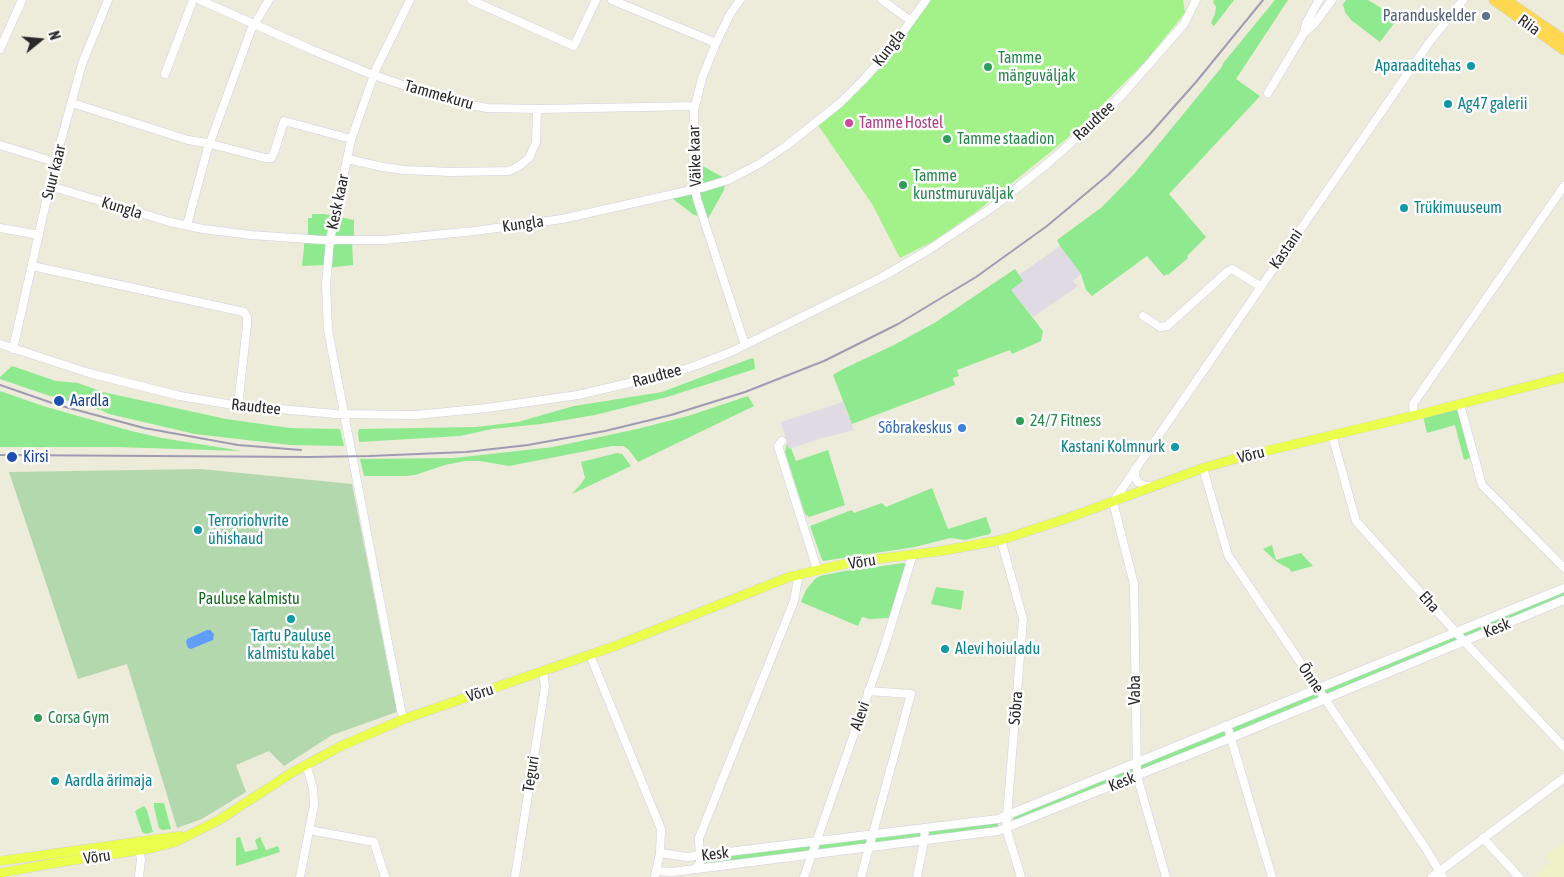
<!DOCTYPE html>
<html>
<head>
<meta charset="utf-8">
<style>
	body { margin:0 }
	#map { position:relative; width:1564px; height:877px; overflow:hidden; background:#edebd9; font-family:"Asap Condensed",sans-serif }
	canvas { display:block }
	.north { position:absolute; left:15px; top:15px; width:50px; height:50px; -webkit-text-stroke:4px #fff; paint-order:stroke; rotate:73deg; font-size:14px; font-weight:700; line-height:20px; text-align:center; color:#292929 }
	.north::after { content:''; display:block; margin:auto; width:18px; height:22px; background:#292929; clip-path:polygon(50% 0,100% 100%,50% 72%,0 100%) }
</style>
</head>
<body>
<div id="map">
<canvas width="1564" height="877"></canvas>
<div class="north">N</div>
</div>
<script>
const ctx = document.querySelector('canvas').getContext('2d');
ctx.lineJoin = 'round';
function fillPath(path, color) {
  ctx.fillStyle = color;
  ctx.fill(path, 'evenodd');
}
function poly(rows) {
  const path = new Path2D();
  for (const r of rows) {
    path.moveTo(r[0], r[1]);
    for (let i = 2; i < r.length; i += 2) path.lineTo(r[i], r[i + 1]);
  }
  return path;
}
function trace(path, color, width, dash) {
  ctx.strokeStyle = color;
  ctx.lineWidth = width;
  ctx.lineCap = dash ? 'butt' : 'round';
  ctx.setLineDash(dash || []);
  ctx.stroke(path);
}
function drawText(font, color, halo, rows, align = 'center') {
  ctx.font = font + ' "Asap Condensed",sans-serif';
  ctx.lineWidth = 5;
  ctx.setLineDash([]);
  ctx.textBaseline = 'middle';
  ctx.strokeStyle = halo;
  ctx.fillStyle = color;
  for (const [text, x, y, turn = 0] of rows) {
    ctx.save();
    ctx.translate(x, y);
    ctx.rotate((+turn || 0) * Math.PI / 180);
    ctx.textAlign = isNaN(turn) ? turn : align;
    if (halo) ctx.strokeText(text, 0, 0);
    ctx.fillText(text, 0, 0);
    ctx.restore();
  }
}
const industrial = poly([
	[1060,246,1081,274,1073,281,1078,286,1033,317,1010,290,1022,282,1019,275],
	[843,402,854,430,822,438,789,449,781,422]
]);
const education = poly([
	[1564,841,1564,877,1534,877,1551,862,1546,857]
]);
const green = poly([
	[1214,0,1234,0,1214,26,1211,23,1215,14,1216,7,1213,2],
	[1275,0,1288,0,1236,79,1260,96,1169,194,1206,237,1187,256,1188,258,1168,275,1167,274,1164,276,1147,256,1092,296,1086,290,1081,274,1060,246,1057,240,1102,207,1135,173,1221,68,1224,62],
	[1346,0,1368,0,1398,18,1380,42,1351,20,1345,12,1343,4],
	[692,160,726,179,724,190,705,224,703,217,694,215,669,196,695,190],
	[312,214,324,214,354,220,354,238,352,239,353,265,326,268,326,265,302,266,305,238,308,238,308,218,312,218],
	[1015,269,1023,281,1011,290,1043,331,1041,341,1012,354,1010,350,957,370,959,376,953,378,955,385,852,424,833,375,843,369,894,345,936,322],
	[752,358,754,359,755,369,667,397,595,415,541,424,492,429,460,436,359,442,358,432,359,429,476,427,518,422,574,406,662,392],
	[12,366,56,381,78,383,103,392,226,419,290,428,340,429,344,446,290,445,195,434,109,414,101,410,50,396,0,379,0,377],
	[0,391,43,406,131,431,162,438,242,451,115,447,0,447],
	[748,396,754,406,638,462,628,449,623,446,612,446,509,466,480,461,465,461,445,465,415,475,405,476,364,476,360,459,454,458,553,447,637,429,688,416],
	[1460,406,1474,457,1464,460,1455,425,1427,433,1423,416],
	[787,443,789,449,791,448,796,461,828,450,845,505,809,517,805,514,785,452],
	[617,453,622,454,631,466,572,494,580,485,585,478,581,462],
	[932,488,948,529,986,517,991,531,990,534,965,540,950,538,915,547,823,561,821,557,810,526,852,510,854,513,882,503,886,507],
	[1272,545,1276,560,1301,553,1313,566,1291,572,1290,569,1277,562,1263,549],
	[904,563,906,564,889,618,870,619,862,617,858,626,801,602,806,590,815,579,820,576,844,571],
	[936,587,964,591,961,610,931,604],
	[1564,588,1564,600,1013,821,1014,816],
	[154,803,164,803,171,829,162,830,159,828,154,807],
	[144,806,147,810,153,832,146,834,142,832,135,811],
	[998,819,998,831,700,869,705,855],
	[240,837,245,852,258,849,255,840,260,837,266,850,278,846,280,852,236,866,236,838]
]);
const cemetery = poly([
	[201,469,352,484,397,712,332,735,284,766,269,751,236,765,246,792,202,819,177,828,127,664,78,679,9,472]
]);
const pitch = poly([
	[931,0,1183,0,1185,13,1144,63,1080,127,1053,150,976,212,932,242,900,258,872,204,818,125,842,106,876,72]
]);
const water = poly([
	[207,630,210,630,214,634,213,640,191,649,188,648,186,642,187,639]
]);
const minor = poly([
	[200,0,310,49,368,73,429,94,471,105,487,108,540,109,695,106],
	[471,0,574,46,596,0],
	[612,0,716,43],
	[740,0,730,14,716,43,702,78,694,111,693,180,697,199,745,345],
	[882,0,911,21],
	[1304,33,1306,23,1319,0],
	[0,49,22,0],
	[165,74,193,0],
	[1268,93,1304,33,1315,23,1332,0],
	[72,103,188,140,207,143,265,158,271,158,274,153,284,121,351,139],
	[0,145,55,162],
	[347,159,383,167,404,170,451,172,509,171,519,166,529,158,536,142,537,109],
	[50,186,170,222,203,229,251,235,322,240,384,240,475,231,562,219,705,187,728,180,759,164,786,146,840,103,864,79,889,51,926,0],
	[187,225,207,151,251,30,269,0],
	[0,228,39,235],
	[32,266,244,312,247,317,247,325,238,406],
	[1143,316,1160,327,1167,326,1228,271,1232,269,1260,286],
	[0,344,89,373,180,396,233,405,336,414,416,415,487,408,578,395,676,372,697,365,731,352,880,278,927,251,990,209,1046,165,1074,140,1121,96,1184,24,1196,0],
	[13,349,55,162,82,64,108,0],
	[1460,404,1482,485,1564,568],
	[1414,415,1413,404,1564,186],
	[1332,435,1356,521,1462,639,1564,747],
	[782,441,778,446,817,569],
	[1203,468,1228,555,1426,849,1443,877],
	[1135,469,1135,477,1138,482,1145,486,1153,486],
	[1001,540,1023,619,1006,828,1021,877],
	[590,655,661,829,660,853,655,877],
	[404,719,401,710,328,330,326,284,330,240,351,140,376,69,410,0],
	[1227,725,1272,877],
	[309,830,374,842,385,877],
	[1483,838,1519,877],
	[660,853,687,857,998,819,1564,588],
	[695,869,700,863,699,838,794,601,799,574],
	[656,871,672,872,998,831,1231,738,1564,600],
	[139,877,141,859,139,851],
	[300,877,314,805,313,788,306,764],
	[515,877,545,687,543,671],
	[804,877,885,645,913,554],
	[861,877,911,694,868,691],
	[917,877,924,841,925,828],
	[1166,877,1137,776,1134,584,1113,502,1428,44,1463,0],
	[1432,877,1564,778]
]);
const major = poly([
	[0,861,180,836],
	[0,873,55,863,153,848,175,842,219,820,293,772,341,746,404,719,615,646,789,577,853,562,941,551,1001,540,1068,518,1203,468,1241,457,1425,413,1564,377]
]);
const highway = poly([
	[1494,0,1564,50],
	[1506,0,1564,40]
]);
const rail = poly([
	[0,385,58,405,144,428,238,445,301,450],
	[0,455,309,457,369,456,466,452,528,445,605,431,671,415,745,392,824,361,898,324,976,277,1047,226,1108,175,1149,135,1196,82,1263,0]
]);
const markers = [
	[1486,16,5,"#5c6f8a"],
	[1471,66,5,"#0f9aa8"],
	[988,67,5,"#2e9e5b"],
	[1448,104,5,"#0f9aa8"],
	[849,123,5,"#d1479c"],
	[947,139,5,"#2e9e5b"],
	[903,185,5,"#2e9e5b"],
	[1404,208,5,"#0f9aa8"],
	[59,401,6,"#1a4fb4"],
	[1020,421,5,"#2e9e5b"],
	[962,428,5,"#3f7fe0"],
	[1175,447,5,"#0f9aa8"],
	[12,457,6,"#1a4fb4"],
	[198,530,5,"#0f9aa8"],
	[291,619,5,"#0f9aa8"],
	[945,649,5,"#0f9aa8"],
	[38,718,5,"#2e9e5b"],
	[55,781,5,"#0f9aa8"]
];
const serviceNames = [
	["Paranduskelder",1476,16]
];
const streetNames = [
	["Riia",1529,25,36],
	["Kungla",889,48,-52],
	["Tammekuru",439,95,16],
	["Raudtee",1094,121,-43],
	["Väike kaar",695,156,-92],
	["Suur kaar",54,172,-76],
	["Kesk kaar",338,202,-78],
	["Kungla",122,208,17],
	["Kungla",523,224,-8],
	["Kastani",1286,249,-55],
	["Raudtee",657,376,-15],
	["Raudtee",256,407,6],
	["Võru",1251,455,-14],
	["Võru",862,562,-9],
	["Eha",1429,602,48],
	["Kesk",1497,628,-22],
	["Õnne",1311,678,56],
	["Vaba",1135,690,-90],
	["Võru",480,693,-18],
	["Sõbra",1016,708,-85],
	["Alevi",860,716,-71],
	["Teguri",531,774,-81],
	["Kesk",1122,782,-22],
	["Kesk",715,854,-7],
	["Võru",97,857,-8]
];
const leisureNames = [
	["Tamme",998,58],
	["mänguväljak",998,76],
	["Tamme staadion",957,139],
	["Tamme",913,176],
	["kunstmuruväljak",913,194],
	["24/7 Fitness",1030,421],
	["Corsa Gym",48,718]
];
const cultureNames = [
	["Aparaaditehas",1461,66,"right"],
	["Ag47 galerii",1458,104],
	["Trükimuuseum",1414,208],
	["Kastani Kolmnurk",1165,447,"right"],
	["Terroriohvrite",208,521],
	["ühishaud",208,539],
	["Tartu Pauluse",291,636,"center"],
	["kalmistu kabel",291,654,"center"],
	["Alevi hoiuladu",955,649],
	["Aardla ärimaja",65,781]
];
const hotelNames = [
	["Tamme Hostel",859,123]
];
const transitNames = [
	["Aardla",70,401],
	["Kirsi",23,457]
];
const shopNames = [
	["Sõbrakeskus",952,428]
];
const parkNames = [
	["Pauluse kalmistu",249,599]
];
fillPath(industrial, '#e0dae4');
fillPath(education, '#f0f1c6');
fillPath(green, '#8fe98f');
fillPath(cemetery, '#b4d8ae');
fillPath(pitch, '#a2f289');
fillPath(water, '#609efa');
trace(minor, '#d1cee4', 9);
trace(major, '#d4d4d4', 10);
trace(highway, '#d4d4d4', 11);
trace(minor, '#fff', 8);
trace(major, '#ecfe4c', 9);
trace(highway, '#ffd751', 10);
trace(rail, '#a09bb5', 2);
for (const [x, y, r, color] of markers) {
  const dot = new Path2D();
  dot.arc(x, y, r, 0, 2 * Math.PI);
  ctx.fillStyle = color;
  ctx.fill(dot);
  trace(dot, '#fff', 2);
}
drawText('16px', '#4e5e75', '#fff', serviceNames, 'right');
drawText('16px', '#292929', '#fff', streetNames);
drawText('16px', '#27864d', '#fff', leisureNames, 'left');
drawText('16px', '#0d838f', '#fff', cultureNames, 'left');
drawText('16px', '#b23c85', '#fff', hotelNames, 'left');
drawText('16px', '#164399', '#fff', transitNames, 'left');
drawText('16px', '#366cbe', '#fff', shopNames, 'right');
drawText('16px', '#126c1e', '#fff', parkNames);
</script>
</body>
</html>
